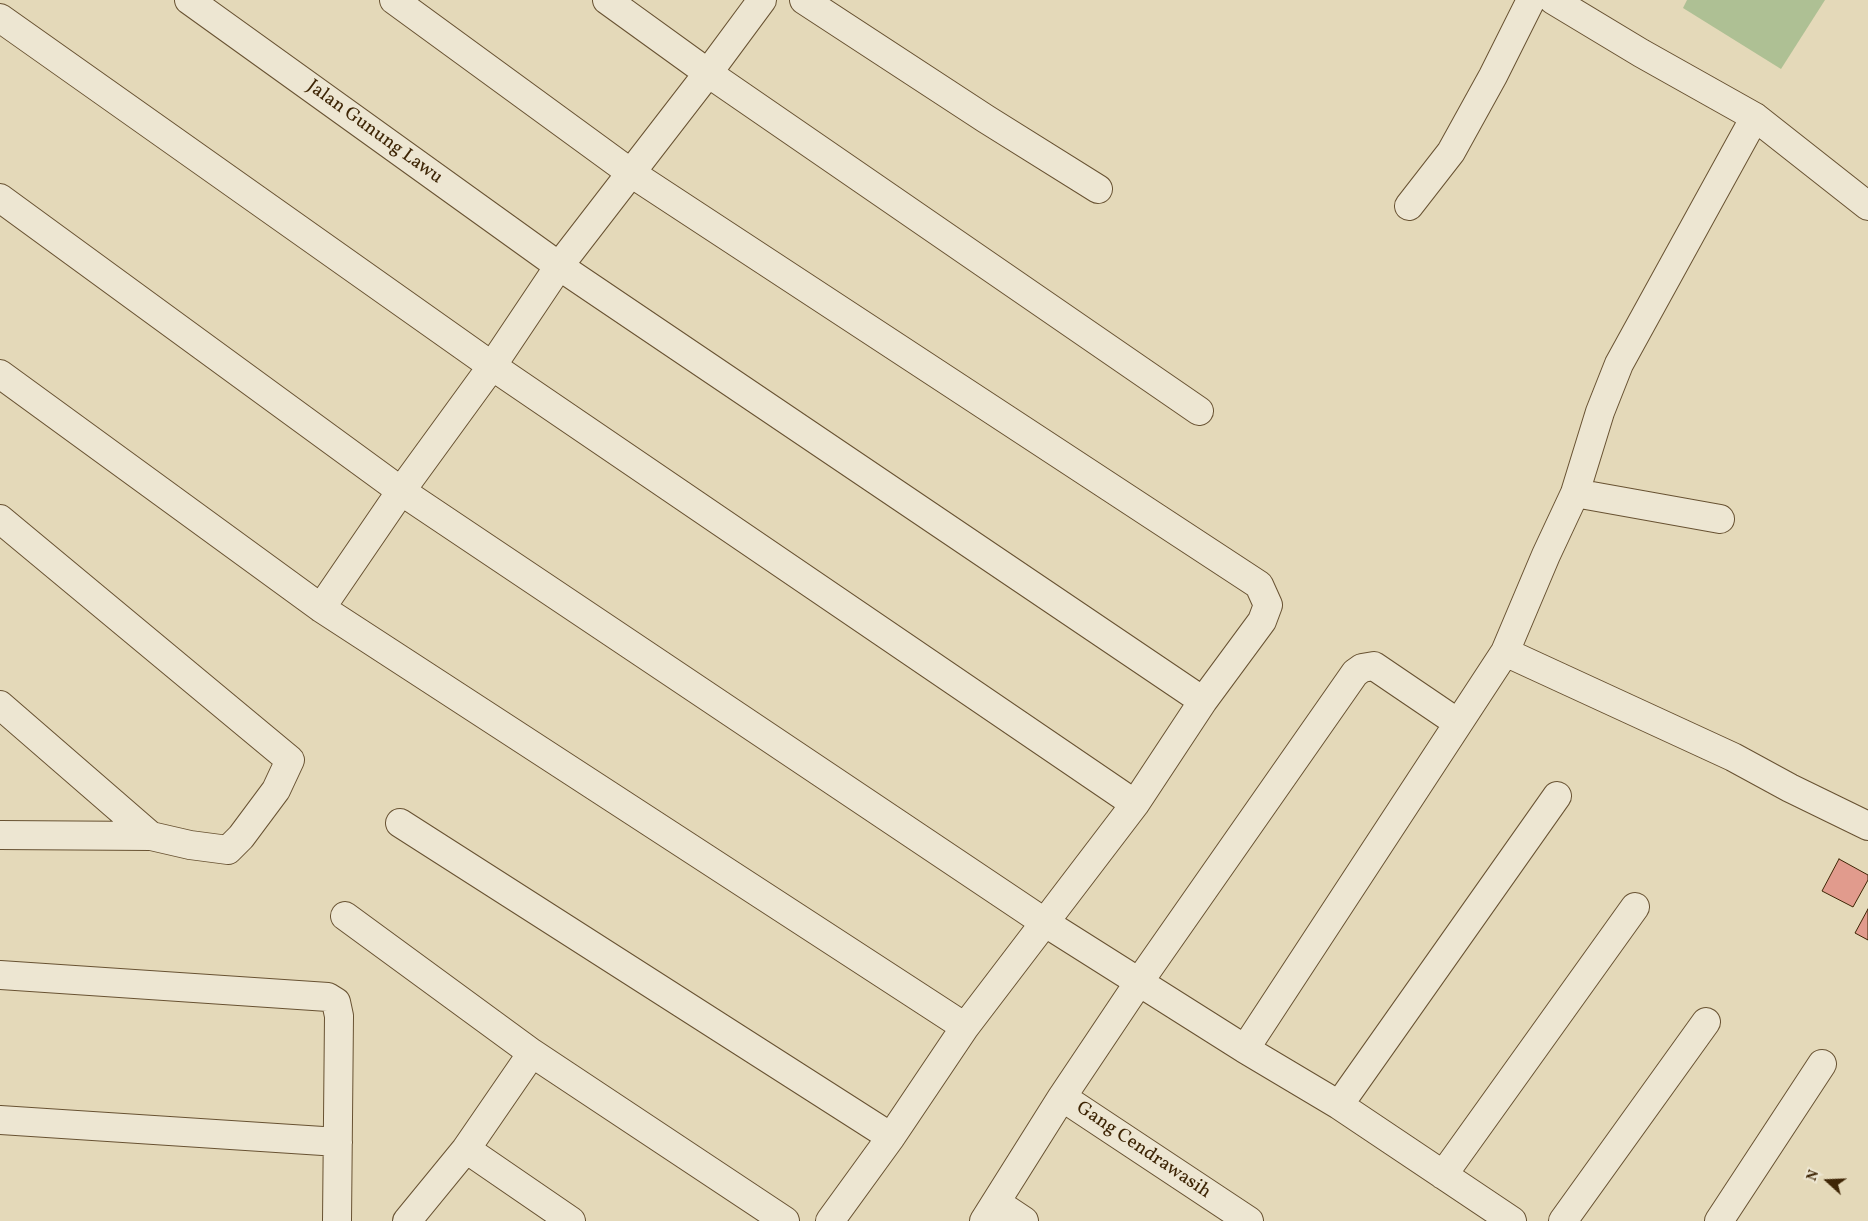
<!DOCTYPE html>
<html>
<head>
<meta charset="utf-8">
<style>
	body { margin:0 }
	#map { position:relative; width:1868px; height:1221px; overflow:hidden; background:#e4d9b9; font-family:Vollkorn,serif }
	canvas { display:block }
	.north { position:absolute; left:1803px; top:1156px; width:50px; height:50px; -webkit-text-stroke:4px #ede6d2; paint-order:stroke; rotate:290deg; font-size:14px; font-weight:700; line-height:20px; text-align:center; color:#3e2505 }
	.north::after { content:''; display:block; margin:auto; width:18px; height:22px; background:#3e2505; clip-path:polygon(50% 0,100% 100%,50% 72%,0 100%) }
</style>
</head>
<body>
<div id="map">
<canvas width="1868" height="1221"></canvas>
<div class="north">N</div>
</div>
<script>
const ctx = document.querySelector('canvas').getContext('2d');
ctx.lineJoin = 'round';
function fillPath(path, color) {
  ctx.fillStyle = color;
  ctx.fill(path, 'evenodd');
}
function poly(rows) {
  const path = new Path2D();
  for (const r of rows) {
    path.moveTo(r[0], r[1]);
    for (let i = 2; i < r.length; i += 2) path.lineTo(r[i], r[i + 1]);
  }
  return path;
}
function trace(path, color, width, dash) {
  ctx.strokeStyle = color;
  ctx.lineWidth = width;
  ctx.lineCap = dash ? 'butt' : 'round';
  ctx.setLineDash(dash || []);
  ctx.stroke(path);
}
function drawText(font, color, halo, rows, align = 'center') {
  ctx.font = font + ' Vollkorn,serif';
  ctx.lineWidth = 4.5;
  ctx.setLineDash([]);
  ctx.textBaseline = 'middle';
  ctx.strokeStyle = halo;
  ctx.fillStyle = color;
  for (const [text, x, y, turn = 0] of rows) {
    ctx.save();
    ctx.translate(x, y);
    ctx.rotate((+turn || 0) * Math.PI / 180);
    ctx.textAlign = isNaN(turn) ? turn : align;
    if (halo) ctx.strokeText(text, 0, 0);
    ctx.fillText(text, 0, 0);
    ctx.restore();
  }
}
const green = poly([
	[1687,0,1825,0,1781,69,1683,8]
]);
const building = poly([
	[1839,859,1868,875,1868,880,1853,907,1822,891,1839,859],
	[1868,909,1868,940,1855,933,1868,909]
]);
const minor = poly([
	[189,0,559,266,1203,701],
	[394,0,631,173,1259,585,1268,605,1262,621,1203,701,1135,804,965,1027,891,1137,830,1221],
	[607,0,708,73,1199,411],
	[804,0,986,119,1098,189],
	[1553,0,1641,53,1755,117,1868,206],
	[0,18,492,366,1135,804],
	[0,198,401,491,1044,922,1245,1049,1339,1105,1512,1221],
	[1409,206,1451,152,1493,76,1531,0],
	[0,374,321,608,965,1027],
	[1575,493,1720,519],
	[0,519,290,760,276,790,241,837,228,850,190,845,151,836,0,835],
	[321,608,401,491,492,366,559,266,708,73,762,0],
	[1505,652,1733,757,1790,788,1868,826],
	[0,705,151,836],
	[400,823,891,1137],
	[345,916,532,1053,785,1221],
	[0,975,328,997,336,1002,339,1016,337,1221],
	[1245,1049,1505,652,1546,555,1575,493,1600,412,1619,364,1755,117],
	[1062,1097,1249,1221],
	[1339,1105,1557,796],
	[0,1120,338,1142],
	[466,1149,571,1221],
	[1443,1175,1635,907],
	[997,1203,1024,1221],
	[407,1221,466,1149,532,1053],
	[984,1221,1062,1097,1139,982,1355,673,1362,668,1374,666,1458,723],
	[1563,1221,1706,1022],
	[1719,1221,1822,1064]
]);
const streetNames = [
	["Jalan Gunung Lawu",374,133,36],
	["Gang Cendrawasih",1143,1151,34]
];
fillPath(green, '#aec094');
fillPath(building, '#e19b8d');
trace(building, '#3e2505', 1);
trace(minor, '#685232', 30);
trace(minor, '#ede6d2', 28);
drawText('19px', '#3e2505', '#ede6d2', streetNames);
</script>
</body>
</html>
